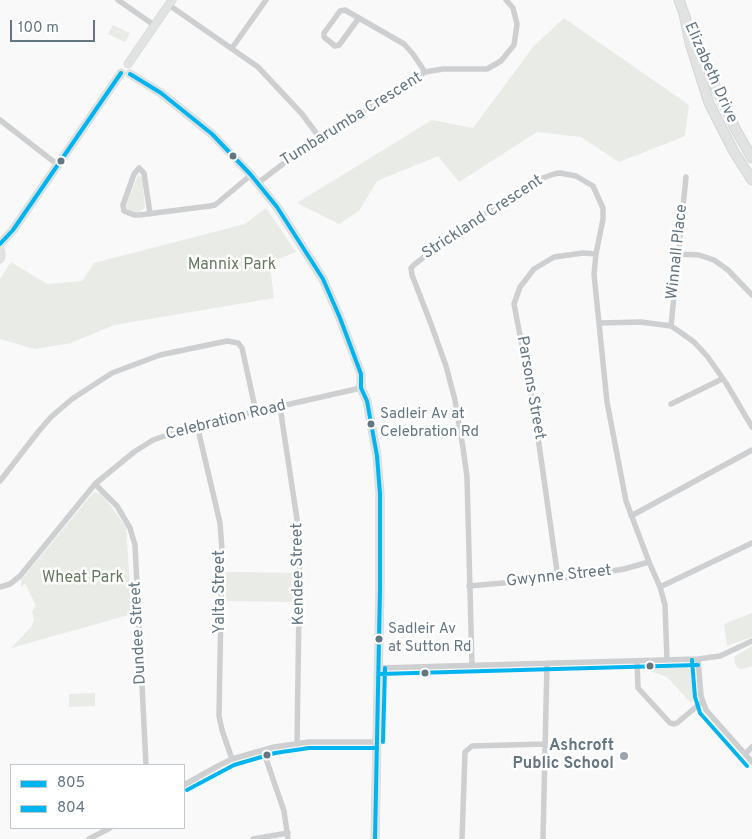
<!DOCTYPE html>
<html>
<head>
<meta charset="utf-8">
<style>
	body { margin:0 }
	#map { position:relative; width:752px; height:839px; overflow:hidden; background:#f9f9f9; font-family:Overpass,sans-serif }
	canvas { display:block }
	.legend { position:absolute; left:10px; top:764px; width:175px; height:65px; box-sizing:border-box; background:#fff; border:1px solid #c1c8cd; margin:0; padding:6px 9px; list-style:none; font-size:15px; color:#657683 }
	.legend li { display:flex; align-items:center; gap:10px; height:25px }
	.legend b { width:25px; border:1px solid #c1c8cd }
	.scale { position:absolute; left:10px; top:20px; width:85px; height:22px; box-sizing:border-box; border:2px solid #657683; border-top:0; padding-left:6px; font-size:15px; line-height:18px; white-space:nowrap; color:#657683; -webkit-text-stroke:4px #fff; paint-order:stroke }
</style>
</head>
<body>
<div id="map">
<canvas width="752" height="839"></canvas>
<ul class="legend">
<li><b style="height:6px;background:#00b5ef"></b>805</li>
<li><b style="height:6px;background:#00b5ef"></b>804</li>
</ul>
<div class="scale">100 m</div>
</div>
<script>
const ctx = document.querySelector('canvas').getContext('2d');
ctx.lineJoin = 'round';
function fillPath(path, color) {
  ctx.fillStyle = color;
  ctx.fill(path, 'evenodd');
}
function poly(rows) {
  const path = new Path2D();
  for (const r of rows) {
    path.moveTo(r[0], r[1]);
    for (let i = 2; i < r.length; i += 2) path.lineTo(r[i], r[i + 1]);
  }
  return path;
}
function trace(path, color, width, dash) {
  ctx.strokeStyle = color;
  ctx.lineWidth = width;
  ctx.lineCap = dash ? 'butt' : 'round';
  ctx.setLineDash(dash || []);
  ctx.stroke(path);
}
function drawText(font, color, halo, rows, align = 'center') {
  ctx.font = font + ' Overpass,sans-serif';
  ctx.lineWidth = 5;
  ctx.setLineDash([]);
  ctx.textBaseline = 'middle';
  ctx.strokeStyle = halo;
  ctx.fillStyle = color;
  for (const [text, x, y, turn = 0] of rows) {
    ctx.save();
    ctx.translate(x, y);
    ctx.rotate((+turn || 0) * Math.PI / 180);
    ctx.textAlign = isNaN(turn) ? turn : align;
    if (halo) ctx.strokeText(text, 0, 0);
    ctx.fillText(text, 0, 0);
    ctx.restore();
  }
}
const green = poly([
	[564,18,689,105,685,136,619,162,581,137,537,132,459,182,438,156,377,181,359,211,339,224,297,203,432,120,473,128,533,47],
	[113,25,130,33,125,42,108,34],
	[138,175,142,177,145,208,139,212,132,212,127,209,126,204],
	[266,208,296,252,276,260,270,265,274,298,114,325,71,343,35,349,0,339,0,279,11,262,47,284,82,281,94,263,245,224],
	[96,492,102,494,126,527,132,614,11,648,31,627,34,620,32,611,36,606,25,583,21,587,21,580,93,493],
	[226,572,294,573,294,602,226,601],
	[752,613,752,637,727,646,724,624],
	[752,646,752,666,741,669,738,668,735,664,734,657],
	[687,667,691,670,694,700,691,703,667,677,645,669],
	[95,693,95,706,69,707,69,694]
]);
const street = poly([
	[118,0,154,25],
	[169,5,258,67,302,114,320,138],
	[359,18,339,45,335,46,324,37,324,33,340,11,345,10,404,44,413,54,425,72],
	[232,48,266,0],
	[0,120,58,165],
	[258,183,296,154,425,72,443,69,487,69,501,61,514,45,517,24,513,8,506,0],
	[150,214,144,173,139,168,134,174,123,205,124,211,134,215,139,215,210,206,215,205,251,175],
	[679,254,699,255,714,260,728,270,752,295],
	[599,323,641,322,671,326,680,332,694,342,707,356,726,383,752,427],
	[671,326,686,177],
	[671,404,722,379],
	[280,407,300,539,297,743],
	[197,425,220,523,222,550,219,716,222,730,232,759],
	[0,481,38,432,51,417,72,399,112,373,160,355,227,341,238,343,242,348,256,412],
	[95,484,117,506,130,528,135,545,146,765],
	[631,516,752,450],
	[558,578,534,409,514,304,520,287,534,269,554,257,583,253,596,254],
	[469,586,582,576,624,569,649,562],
	[0,587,10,584,20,576,95,484,134,452,153,440,197,425,361,388],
	[660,587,752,543],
	[698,659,701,696,706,710,752,762],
	[637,661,638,688,670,723,674,724,677,723,702,702],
	[472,665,467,477,463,448,455,400,446,366,431,324,412,275,411,268,415,264,458,231,537,180,554,174,560,173,576,176,593,186,603,208,603,219,596,254,594,274,607,402,626,501,649,562,660,587,665,605,667,660],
	[379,668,698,659,720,656,752,641],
	[263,750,284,811,288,839],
	[745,754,752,747],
	[184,785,216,767,232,759,274,747,309,742,377,742],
	[89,839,110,828],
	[253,839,288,833],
	[462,839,465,752,472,746,545,744],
	[543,839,547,663]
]);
const secondary = poly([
	[128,64,172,0],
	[130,74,161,93,212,134,251,175,277,207,323,279,340,318,361,374,361,388,367,401,377,456,380,494,380,589,375,839],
	[0,244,13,230,121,73],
	[0,250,1,255,0,259]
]);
const primary = poly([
	[679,0,686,19],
	[684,14,690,43,709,103,734,152,752,180],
	[691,31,720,97,736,130,752,158]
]);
const bus1 = poly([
	[130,74,161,93,212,134,251,175,277,207,323,279,340,318,361,374,361,388,367,401,377,456,380,494,380,589,375,839],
	[0,244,13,230,121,73]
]);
const bus2 = poly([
	[692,660,695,697,700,713,747,766],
	[379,674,698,665],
	[383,742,385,668],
	[187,790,234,765,275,753,309,748,377,748]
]);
const markers = [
	[233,156,4.5,"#657683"],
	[61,161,4.5,"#657683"],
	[371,424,4.5,"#657683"],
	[379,639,4.5,"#657683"],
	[650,666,4.5,"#657683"],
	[425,673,4.5,"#657683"],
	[267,755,4.5,"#657683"],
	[624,756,5,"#99a4ac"]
];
const busNames = [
	["Sadleir Av at",380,415],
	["Celebration Rd",380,433],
	["Sadleir Av",388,630],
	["at Sutton Rd",388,648]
];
const streetNames = [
	["Elizabeth Drive",710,73,66],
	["Tumbarumba Crescent",352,120,-32],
	["Strickland Crescent",483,218,-33],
	["Winnall Place",678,252,-84],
	["Parsons Street",530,388,80],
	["Celebration Road",226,421,-14],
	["Kendee Street",299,574,-91],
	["Gwynne Street",559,577,-6],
	["Yalta Street",221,592,-90],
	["Dundee Street",139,633,-93]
];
const parkNames = [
	["Mannix Park",232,266],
	["Wheat Park",83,579]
];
const poiNames = [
	["Ashcroft",614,747],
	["Public School",614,765]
];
fillPath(green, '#e8ebe6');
trace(secondary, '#d5d6d7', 9);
trace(primary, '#d5d6d7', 11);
trace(street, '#cecfd0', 5.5);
trace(secondary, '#e1e2e2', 8);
trace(primary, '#e1e2e2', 9);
trace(bus1, '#00b5ef', 4);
trace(bus2, '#00b5ef', 4);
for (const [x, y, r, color] of markers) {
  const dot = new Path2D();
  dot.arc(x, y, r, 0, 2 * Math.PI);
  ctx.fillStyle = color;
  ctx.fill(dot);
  trace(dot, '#fff', 2);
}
drawText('15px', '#657683', '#fff', busNames, 'left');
drawText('16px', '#657683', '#fff', streetNames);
drawText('16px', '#687a64', '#fff', parkNames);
drawText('bold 16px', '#657683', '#fff', poiNames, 'right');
</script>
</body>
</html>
